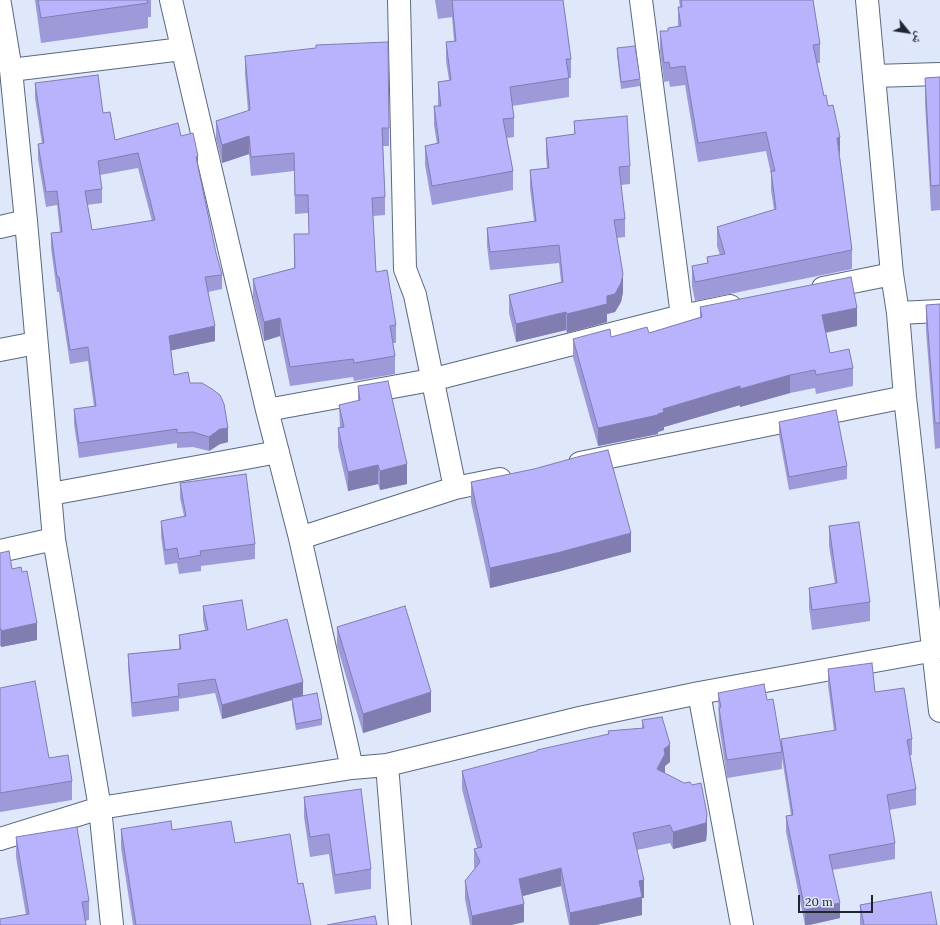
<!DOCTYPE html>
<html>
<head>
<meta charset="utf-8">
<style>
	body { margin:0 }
	#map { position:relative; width:940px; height:925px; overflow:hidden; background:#dfe8fa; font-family:Lora,"Noto Naskh Arabic",serif }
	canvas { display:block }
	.north { position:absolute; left:888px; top:12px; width:40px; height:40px; -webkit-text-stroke:3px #dfe8fa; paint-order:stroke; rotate:120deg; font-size:11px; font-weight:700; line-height:16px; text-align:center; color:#202630 }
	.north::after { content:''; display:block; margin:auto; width:14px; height:18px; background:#202630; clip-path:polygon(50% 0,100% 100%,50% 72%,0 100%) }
	.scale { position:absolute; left:798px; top:895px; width:75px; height:18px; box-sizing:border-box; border:2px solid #202630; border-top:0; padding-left:5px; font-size:12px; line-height:14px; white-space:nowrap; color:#202630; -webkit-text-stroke:3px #dfe8fa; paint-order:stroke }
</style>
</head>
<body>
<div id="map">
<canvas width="940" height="925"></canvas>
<div class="north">ش</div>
<div class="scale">20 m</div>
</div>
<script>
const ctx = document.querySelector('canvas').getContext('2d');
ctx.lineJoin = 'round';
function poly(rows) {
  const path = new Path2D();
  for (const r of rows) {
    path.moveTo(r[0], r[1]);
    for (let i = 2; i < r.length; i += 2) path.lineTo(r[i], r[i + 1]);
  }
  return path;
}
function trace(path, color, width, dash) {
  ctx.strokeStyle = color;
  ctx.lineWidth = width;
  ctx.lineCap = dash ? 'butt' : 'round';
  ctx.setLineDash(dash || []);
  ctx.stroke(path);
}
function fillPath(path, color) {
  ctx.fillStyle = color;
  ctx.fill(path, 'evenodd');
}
const street = poly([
	[171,0,267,410,300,538,352,768],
	[399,0,405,269,415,295,455,488],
	[641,0,682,316],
	[867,0,892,274,898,313,905,397,940,711],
	[0,4,11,70,26,221,54,539,100,808,112,925],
	[11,70,182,49],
	[874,76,940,74],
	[0,227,26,221],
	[823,288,892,274],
	[898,313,940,311],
	[0,350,36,343],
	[267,410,431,380,682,316,730,306],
	[580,463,905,397],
	[51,494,278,452],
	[300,538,455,488,500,479],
	[0,551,54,539],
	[699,693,742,925],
	[387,765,400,925],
	[0,839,100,808,352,768,387,765,584,717,699,693,940,649]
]);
const wall = poly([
	[35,0,151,0,151,17,148,17,148,28,41,43],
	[435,0,563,0,571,59,571,78,569,78,569,97,512,106,514,118,514,137,507,138,513,171,513,190,432,205,425,165,425,146,437,144,434,125,434,106,438,106,438,82,449,80,446,61,446,42,454,41,452,17,438,19],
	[679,0,813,0,820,44,820,63,817,63,824,96,828,106,840,157,852,250,852,269,695,301,692,286,692,266,707,263,707,257,720,255,717,246,717,227,774,210,771,190,771,174,766,151,698,162,685,85,670,87,669,81,664,82,660,51,660,31,668,31,678,26,678,7,680,7],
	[617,48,640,79,640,86,621,89,617,55],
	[245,56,389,128,389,146,383,146,385,197,385,215,373,216,376,272,396,325,396,343,393,343,395,356,395,374,354,381,353,377,290,386,280,336,264,341,253,297,253,279,294,268,294,234,309,234,308,213,295,214,294,171,251,176,249,154,222,163,216,139,216,121,248,111,245,74],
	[940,77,940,210,931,211,925,103,925,78],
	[35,83,103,113,115,140,181,136,198,169,216,253,222,275,222,289,208,292,215,341,171,350,174,375,190,383,228,442,220,444,209,451,193,447,177,448,177,443,79,458,74,424,74,409,94,407,88,361,70,364,59,292,57,292,51,248,51,233,60,232,57,205,46,207,38,159,38,144,42,144,35,98],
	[138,168,152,221,92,230,87,205,102,203,102,189,100,175],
	[574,121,630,166,630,184,621,185,625,219,625,237,617,238,623,292,621,302,615,312,607,314,607,322,567,333,566,330,516,342,509,313,509,295,561,282,559,263,490,270,487,246,487,228,534,221,530,188,530,170,547,168,546,156,546,138,574,134],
	[940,304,940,448,935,449,926,330,926,305],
	[700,307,857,326,826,333,830,353,853,368,853,386,816,394,815,388,790,393,740,407,740,405,664,427,664,430,658,432,658,434,598,446,573,357,573,339,611,337,649,333,700,317],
	[358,386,407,484,380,490,378,484,348,491,338,447,338,428,340,427,339,405,358,401],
	[779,422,847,466,847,479,789,490,779,435],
	[471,482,631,552,557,572,490,588,471,502],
	[180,483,255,544,255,559,201,566,201,571,179,574,177,563,165,565,161,536,161,521,184,516,180,498],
	[829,526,870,602,870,621,812,630,809,607,809,588,835,584,829,546],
	[0,553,12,569,37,640,1,647,1,646,0,646],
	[203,606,247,630,303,696,322,719,322,725,296,730,292,705,292,700,222,719,215,693,179,699,179,711,132,717,128,668,128,654,179,649,179,635,205,630,203,620],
	[337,627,431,712,363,733,337,646],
	[828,669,875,692,912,739,912,755,910,755,916,789,916,805,889,810,895,843,895,859,832,870,840,918,809,925,805,925,786,832,786,816,791,815,782,758,782,769,727,778,719,725,718,693,767,700,781,749,781,739,834,731,828,685],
	[0,688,49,758,72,781,72,800,0,812],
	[642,720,670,762,665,766,665,773,707,832,706,841,673,849,670,843,637,850,644,898,642,898,642,915,596,925,569,925,561,886,523,896,524,922,511,925,470,925,465,899,465,881,475,869,474,867,474,849,477,848,462,789,462,771,608,734,608,731,642,728],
	[304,797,371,869,371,889,335,894,329,854,310,857,304,817],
	[121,829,172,830,235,843,298,884,311,925,133,925,121,848],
	[16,837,89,901,89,920,85,921,26,915,16,857],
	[860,905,937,925,860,925]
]);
const shadedWall = poly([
	[249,136,249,154,222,163,222,145],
	[840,137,840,157,837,138],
	[198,156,198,171,196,157],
	[623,274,623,292,621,302,615,312,607,314,607,322,567,333,567,314,607,296],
	[857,308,857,326,822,333,822,315],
	[566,312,566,330,516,342,516,324],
	[280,318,280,336,264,341,264,322],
	[215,326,215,341,169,351,169,336],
	[790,375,790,393,740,407,740,389],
	[740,386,740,405,664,427,664,430,658,432,658,434,598,446,598,428,658,414,663,409],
	[228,428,228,442,220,444,209,451,209,437,220,429],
	[407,464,407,484,380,490,380,471],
	[378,465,378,484,348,491,348,472],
	[631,533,631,552,557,572,490,588,490,568],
	[37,623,37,640,1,647,1,631],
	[303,682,303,697,292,698,292,700,222,719,222,705],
	[431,692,431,712,363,733,363,714],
	[670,744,670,762,665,766,665,772,657,786,657,769,664,749],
	[707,814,707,832,706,841,673,849,673,832],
	[561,868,561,886,519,897,519,879],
	[644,880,644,898,642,898,642,915,596,925,570,925,570,913,639,881],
	[840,903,840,918,809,925,805,925,805,910],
	[524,904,524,922,511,925,472,925,472,916]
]);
const building = poly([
	[38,0,147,0,148,3,41,18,38,0],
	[452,0,563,0,571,59,566,59,569,78,510,87,514,118,503,119,513,171,432,186,425,146,439,143,434,106,441,106,438,82,451,80,446,42,456,41,452,0],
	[681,0,813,0,820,44,813,45,824,96,826,95,828,106,833,105,840,137,837,138,852,250,695,282,692,266,708,263,707,257,725,254,717,227,776,209,771,171,775,171,766,132,698,143,685,66,670,68,669,62,664,63,660,31,668,31,668,28,681,26,678,7,682,7,681,0],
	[388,42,389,128,382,128,385,197,372,198,376,272,387,270,396,325,390,326,395,356,354,363,353,359,290,367,280,318,264,322,253,279,295,268,294,234,309,234,308,195,295,195,294,153,251,157,249,136,222,145,216,121,250,110,245,56,316,48,316,45,388,42],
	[635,46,640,79,621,82,617,48,635,46],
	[98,75,103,113,110,112,115,140,178,123,181,136,193,133,198,156,196,157,216,253,222,275,205,277,215,326,169,336,174,375,188,372,190,383,202,383,212,389,220,395,224,404,228,428,220,429,209,437,193,432,177,433,177,429,79,443,74,409,96,406,88,347,70,350,59,277,57,277,51,233,62,232,57,191,46,192,38,144,44,143,35,83,98,75],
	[138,153,155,220,92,230,85,191,102,189,98,161,138,153],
	[940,77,940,185,931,186,925,78,940,77],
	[627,116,630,166,619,167,625,219,614,220,623,274,621,283,615,294,607,296,607,304,567,314,566,312,516,324,509,295,563,282,559,245,490,252,487,228,536,221,530,170,549,168,546,138,575,134,574,121,627,116],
	[851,277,857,308,822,315,830,353,849,349,853,368,816,375,815,370,790,375,740,389,740,386,663,409,664,412,658,414,658,415,598,428,573,339,610,329,611,337,647,327,649,333,702,317,700,307,851,277],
	[940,304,940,423,935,423,926,305,940,304],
	[388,381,407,464,380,471,378,465,348,472,338,428,344,427,339,405,360,400,358,386,388,381],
	[836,410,847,466,789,477,779,422,836,410],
	[608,450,631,533,557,553,490,568,471,482,534,469,581,456,608,450],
	[246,474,255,544,200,551,201,555,179,559,177,548,165,550,161,521,186,516,180,483,246,474],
	[859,522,870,602,812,610,809,588,837,583,829,526,859,522],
	[9,551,12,569,21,567,22,572,27,571,37,623,1,631,1,629,0,629,0,553,9,551],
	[242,600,247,630,287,619,303,682,222,705,215,679,178,684,179,696,132,703,128,654,181,649,179,635,208,630,203,606,242,600],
	[405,606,431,692,363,714,337,627,405,606],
	[872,663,875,692,904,688,912,739,907,740,916,789,887,795,895,843,829,855,840,903,805,910,786,816,793,815,781,739,836,730,828,669,872,663],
	[35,681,49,758,68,755,72,781,0,793,0,688,35,681],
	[764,684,767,700,773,699,782,752,727,760,719,708,721,707,718,693,764,684],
	[317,693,322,719,296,724,292,698,317,693],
	[662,717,670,744,664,749,665,754,657,769,684,783,690,782,692,785,701,783,707,814,706,823,673,832,670,825,633,833,644,880,639,881,642,897,570,913,561,868,519,879,524,904,472,916,465,881,480,862,474,849,482,847,462,771,537,751,537,750,609,734,608,731,644,728,642,720,662,717],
	[361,789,371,869,335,875,329,834,310,837,304,797,361,789],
	[171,821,172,830,231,821,235,843,290,834,298,884,303,883,311,925,136,925,121,829,171,821],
	[77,827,89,901,82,902,86,925,0,925,0,919,29,914,16,837,77,827],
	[931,892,937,925,864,925,860,905,931,892],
	[375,916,377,925,327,925,375,916]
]);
trace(street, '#5a6881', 24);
trace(street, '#fff', 22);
fillPath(wall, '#9e9ad9');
fillPath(shadedWall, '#817db0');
fillPath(building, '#b8b3fc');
trace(building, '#817db0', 1);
</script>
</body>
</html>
